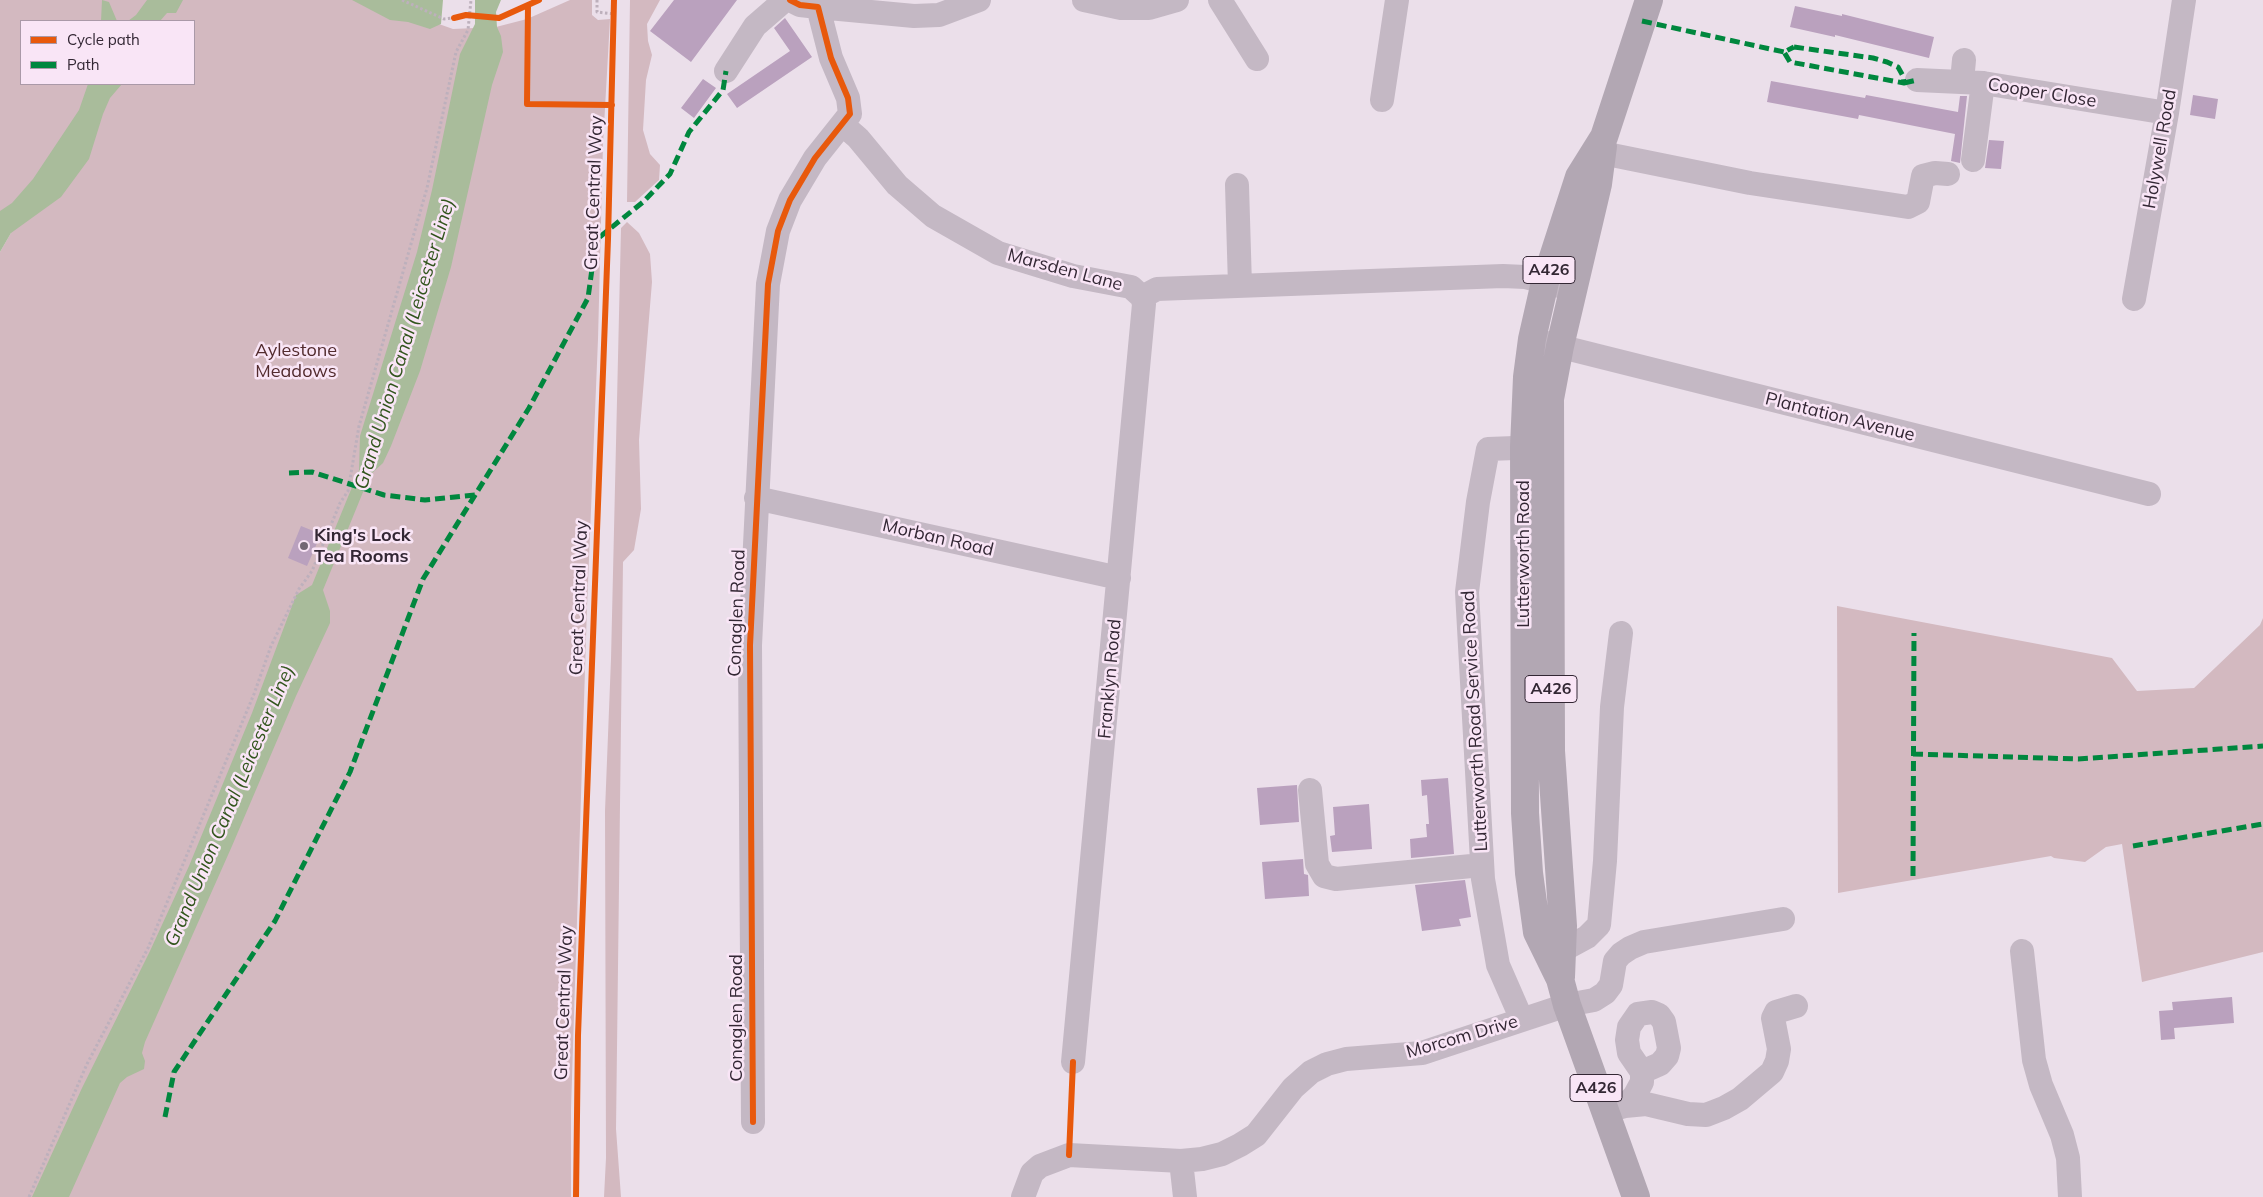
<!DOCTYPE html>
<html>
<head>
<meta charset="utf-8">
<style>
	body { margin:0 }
	#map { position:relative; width:2263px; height:1197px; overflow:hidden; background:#ebdfea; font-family:Mulish,sans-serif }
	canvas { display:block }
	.legend { position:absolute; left:20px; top:20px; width:175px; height:65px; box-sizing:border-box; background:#f9e5f6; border:1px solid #aa99a8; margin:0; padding:6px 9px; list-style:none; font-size:15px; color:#332734 }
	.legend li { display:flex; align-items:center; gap:10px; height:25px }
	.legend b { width:25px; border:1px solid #aa99a8 }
</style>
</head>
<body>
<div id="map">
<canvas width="2263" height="1197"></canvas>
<ul class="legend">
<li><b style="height:6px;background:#e8590c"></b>Cycle path</li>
<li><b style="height:6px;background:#00873e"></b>Path</li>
</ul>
</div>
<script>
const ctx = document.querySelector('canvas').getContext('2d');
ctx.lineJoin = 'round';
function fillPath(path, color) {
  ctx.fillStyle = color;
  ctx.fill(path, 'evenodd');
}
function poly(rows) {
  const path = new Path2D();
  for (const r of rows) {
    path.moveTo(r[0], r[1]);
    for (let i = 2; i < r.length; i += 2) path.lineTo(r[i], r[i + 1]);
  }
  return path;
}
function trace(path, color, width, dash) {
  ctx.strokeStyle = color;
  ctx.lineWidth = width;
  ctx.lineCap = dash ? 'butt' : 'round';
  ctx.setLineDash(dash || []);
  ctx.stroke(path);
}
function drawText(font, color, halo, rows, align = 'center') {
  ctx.font = font + ' Mulish,sans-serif';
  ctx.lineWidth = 5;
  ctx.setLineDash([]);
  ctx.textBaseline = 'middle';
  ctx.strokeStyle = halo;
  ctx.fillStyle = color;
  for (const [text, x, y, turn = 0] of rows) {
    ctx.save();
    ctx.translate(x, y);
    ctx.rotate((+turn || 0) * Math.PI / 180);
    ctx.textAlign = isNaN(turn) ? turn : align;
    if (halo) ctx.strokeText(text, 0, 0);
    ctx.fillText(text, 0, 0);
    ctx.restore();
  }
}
const green = poly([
	[0,0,371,0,453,29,496,27,527,19,570,0,592,0,592,15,598,20,610,19,603,144,598,339,587,607,571,1109,571,1197,0,1197,0,252,11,233,0,219],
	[21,21,194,21,194,84,21,84],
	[630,0,660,0,647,24,648,41,652,55,646,80,643,130,650,154,660,165,659,180,635,202,627,202],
	[627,222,639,233,650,254,652,282,639,440,641,509,634,550,623,562,616,1129,621,1197,604,1197,606,1158,605,811,611,659,621,228],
	[1837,606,2112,658,2137,691,2194,688,2260,625,2263,618,2263,952,2142,982,2122,844,2106,847,2085,862,2054,858,2051,856,1838,893]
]);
const water = poly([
	[102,0,109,2,117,21,101,21],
	[147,0,183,0,176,13,167,13,160,21,128,21,136,15],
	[352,0,443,0,441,24,430,29,408,22,390,20],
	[475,0,501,0,496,12,497,27,501,36,503,52,492,85,451,267,420,371,391,446,383,463,370,475,323,590,330,611,330,623,296,696,232,846,145,1042,142,1053,145,1061,144,1069,127,1077,120,1083,69,1197,32,1197,82,1088,150,951,189,866,252,713,296,595,312,585,359,470,360,436,417,252,432,190,460,54,475,24],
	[88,84,122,84,110,98,103,114,89,159,61,197,11,233,0,252,0,211,12,203,33,179,79,110]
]);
const building = poly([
	[674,0,737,0,691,62,650,31],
	[1795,6,1842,16,1842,14,1934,37,1929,58,1835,35,1835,37,1790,27],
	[785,18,812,57,737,108,727,94,790,51,774,28],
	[703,79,716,88,694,118,681,108],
	[1771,81,1865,98,1866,95,1958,112,1960,96,1967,96,1960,163,1951,161,1955,134,1859,115,1858,119,1767,102],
	[2193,95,2218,99,2215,119,2190,115],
	[1989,140,2004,141,2001,169,1985,168],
	[301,526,321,534,307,566,288,558],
	[1448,778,1454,854,1411,858,1410,839,1427,837,1426,824,1429,824,1427,795,1422,796,1421,780],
	[1297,785,1299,822,1260,825,1257,788],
	[1369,804,1372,849,1332,852,1330,836,1335,835,1333,807],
	[1303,859,1304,874,1308,875,1309,896,1265,899,1262,862],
	[1465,880,1471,917,1459,919,1461,926,1422,931,1415,885],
	[2232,997,2234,1023,2174,1028,2175,1039,2161,1040,2159,1011,2173,1010,2172,1002]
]);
const path = poly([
	[402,0,444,19,454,18],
	[597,0,597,12,614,14],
	[29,1197,87,1064,148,948,254,694,271,646,299,589,312,571,340,503,348,491,359,426,427,188,456,52,468,30,471,0]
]);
const minor = poly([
	[1084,0,1121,8,1149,8,1177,0],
	[1220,0,1257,59],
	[818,7,914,16,939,15,979,0],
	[726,71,755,26,785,0],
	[1917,80,1983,83,2167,113],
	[1962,81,1964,60],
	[1382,100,1397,0],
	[843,125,858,138,897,185,933,216,998,253,1073,276,1131,287,1142,297,1157,289,1503,276,1525,277,1563,287],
	[1602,153,1750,183,1908,207,1918,202,1923,176,1935,173,1948,174],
	[1973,160,1983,83],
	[1237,185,1240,286],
	[2134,299,2167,113,2184,0],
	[1542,342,2149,494],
	[756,498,1119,578],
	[1310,790,1317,864,1324,876,1336,879,1482,865],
	[1563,950,1587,937,1599,925,1605,861,1612,707,1621,633],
	[2022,951,2034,1060,2041,1085,2062,1135,2068,1158,2070,1197],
	[1522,1020,1498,965,1483,879,1467,592,1478,502,1488,449,1542,447],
	[1073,1062,1144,304,1142,297],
	[1625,1106,1635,1095,1642,1082,1642,1072,1629,1053,1627,1040,1629,1027,1638,1014,1652,1012,1659,1015,1664,1022,1669,1048,1667,1056,1660,1064,1642,1072],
	[1604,1112,1625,1106,1646,1104,1688,1114,1706,1115,1724,1108,1740,1099,1772,1072,1777,1061,1779,1049,1773,1018,1776,1012,1796,1006],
	[753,1122,750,645,768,284,778,231,790,200,815,158,850,114,848,98,831,58,818,7,800,5,790,0],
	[1181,1161,1185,1197],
	[1023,1197,1032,1173,1040,1166,1069,1155,1181,1161,1202,1159,1222,1154,1240,1145,1256,1135,1293,1088,1311,1072,1327,1064,1346,1059,1422,1053,1567,1005,1594,1000,1605,993,1611,985,1615,961,1621,954,1630,948,1644,942,1783,919]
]);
const major = poly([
	[1561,977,1563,926,1551,751,1550,399,1560,346,1598,184,1603,146],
	[1636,1197,1567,1005,1560,979,1537,932,1529,873,1525,813,1524,447,1527,377,1532,339,1545,282,1579,177,1604,137,1649,0]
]);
const quiet = poly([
	[1642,21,1784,52],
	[1794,47,1873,58,1887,62,1898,67,1903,76,1904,83,1790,62,1784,52,1794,47],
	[1904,83,1917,80],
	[289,473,312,472,384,495,425,500,475,495],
	[1913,754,2078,759,2263,746],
	[2133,846,2263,824],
	[1913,876,1914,633],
	[165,1117,174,1072,275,921,350,772,423,579,529,408,588,298,596,240,643,202,670,174,689,132,723,90,726,71]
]);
const cycleway = poly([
	[528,6,527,104,612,105],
	[454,18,466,15,499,18,539,0],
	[753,1122,750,645,768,284,778,231,790,200,815,158,850,114,848,98,831,58,818,7,800,5,790,0],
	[1069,1155,1073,1062],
	[576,1197,578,1035,608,239,614,0]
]);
const markers = [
	[304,546,5,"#736774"]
];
const shields = [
	[1549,270,52],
	[1551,689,52],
	[1596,1088,52]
];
const shieldNames = [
	["A426",1549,270],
	["A426",1551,689],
	["A426",1596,1088]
];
const streetNames = [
	["Cooper Close",2042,93,9],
	["Holywell Road",2160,149,-80],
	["Great Central Way",594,193,-88],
	["Marsden Lane",1065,270,15],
	["Plantation Avenue",1840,417,14],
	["Morban Road",938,538,13],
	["Lutterworth Road",1524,554,-90],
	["Great Central Way",579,598,-88],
	["Conaglen Road",737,613,-88],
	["Franklyn Road",1110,679,-85],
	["Lutterworth Road Service Road",1475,721,-93],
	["Great Central Way",564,1003,-88],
	["Conaglen Road",737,1018,-90],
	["Morcom Drive",1462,1037,-16]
];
const parkNames = [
	["Aylestone",296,351],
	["Meadows",296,372]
];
const poiNames = [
	["King's Lock",314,536],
	["Tea Rooms",314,557]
];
const waterNames = [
	["Grand Union Canal (Leicester Line)",405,344,-73],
	["Grand Union Canal (Leicester Line)",230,806,-67]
];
fillPath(green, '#d3b9c0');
fillPath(water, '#a9bc9b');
fillPath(building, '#baa1be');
trace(path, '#bdb0bc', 3, [2.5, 2.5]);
trace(minor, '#c4b8c4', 24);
trace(major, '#b2a7b3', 28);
trace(quiet, '#00873e', 5, [10, 5]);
trace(cycleway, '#e8590c', 6);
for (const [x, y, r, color] of markers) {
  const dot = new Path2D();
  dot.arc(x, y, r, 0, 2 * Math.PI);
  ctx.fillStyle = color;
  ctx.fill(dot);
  trace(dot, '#f9e5f6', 2);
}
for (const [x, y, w] of shields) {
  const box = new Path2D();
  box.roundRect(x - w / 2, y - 13.5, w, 27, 4);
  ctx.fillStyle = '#f9e5f6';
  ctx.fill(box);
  trace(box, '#332734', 1);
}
drawText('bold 16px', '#332734', null, shieldNames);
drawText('18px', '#332734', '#f9e5f6', streetNames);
drawText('18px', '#522b2e', '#f9e5f6', parkNames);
drawText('bold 18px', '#332734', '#f9e5f6', poiNames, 'left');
drawText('italic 19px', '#32551d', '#f9e5f6', waterNames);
</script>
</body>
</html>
